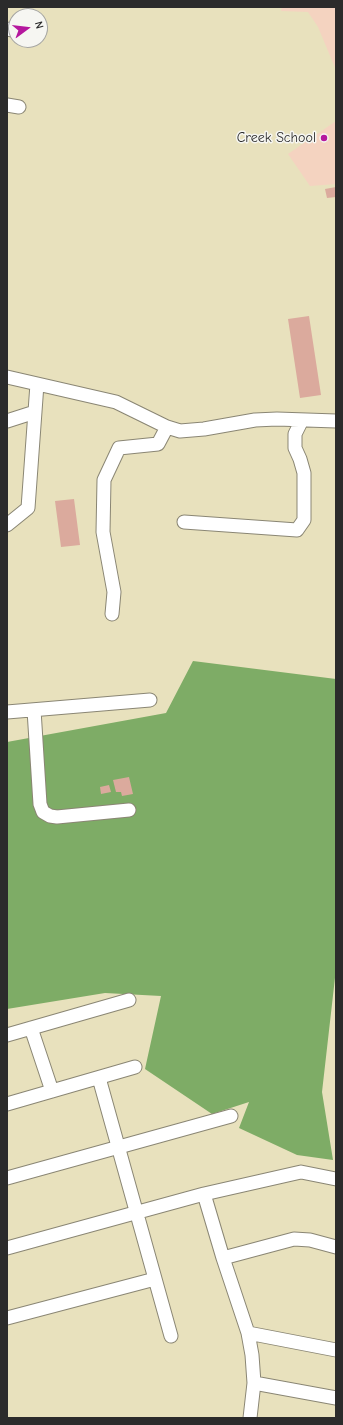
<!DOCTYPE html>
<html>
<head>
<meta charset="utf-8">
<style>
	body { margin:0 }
	#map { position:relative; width:343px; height:1425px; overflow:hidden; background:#e8e1bd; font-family:"Comic Neue",sans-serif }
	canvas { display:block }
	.frame { position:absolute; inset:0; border:8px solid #2b2b2b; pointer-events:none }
	.north { position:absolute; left:8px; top:8px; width:40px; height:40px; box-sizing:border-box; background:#f6f6f2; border:1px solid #a5a5a2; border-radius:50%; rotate:75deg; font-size:11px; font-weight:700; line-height:16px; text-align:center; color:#2b2b2b }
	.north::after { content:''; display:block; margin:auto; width:14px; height:18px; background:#b5179e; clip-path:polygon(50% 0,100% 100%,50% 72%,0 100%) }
</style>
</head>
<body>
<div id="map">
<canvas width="343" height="1425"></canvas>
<div class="frame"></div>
<div class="north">N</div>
</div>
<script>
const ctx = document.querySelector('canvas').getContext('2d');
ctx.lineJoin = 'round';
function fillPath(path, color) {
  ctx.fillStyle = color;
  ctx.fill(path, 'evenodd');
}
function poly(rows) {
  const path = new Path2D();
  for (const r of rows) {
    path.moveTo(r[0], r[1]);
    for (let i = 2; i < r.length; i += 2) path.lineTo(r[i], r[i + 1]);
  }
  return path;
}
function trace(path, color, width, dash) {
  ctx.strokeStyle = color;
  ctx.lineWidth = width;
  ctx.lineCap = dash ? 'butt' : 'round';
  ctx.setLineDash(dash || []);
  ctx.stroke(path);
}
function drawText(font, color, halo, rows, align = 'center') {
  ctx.font = font + ' "Comic Neue",sans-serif';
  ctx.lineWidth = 3;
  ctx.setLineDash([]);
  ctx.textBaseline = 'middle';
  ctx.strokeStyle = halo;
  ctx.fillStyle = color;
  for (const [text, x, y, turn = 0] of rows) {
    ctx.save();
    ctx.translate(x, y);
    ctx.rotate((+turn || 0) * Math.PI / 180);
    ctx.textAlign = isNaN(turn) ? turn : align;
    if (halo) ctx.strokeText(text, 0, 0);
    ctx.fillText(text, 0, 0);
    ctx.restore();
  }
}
const built = poly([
	[282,7,336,7,336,70,318,27,308,12,281,11],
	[336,121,336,184,310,186,288,154]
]);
const forest = poly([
	[193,661,336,679,336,969,322,1092,333,1160,297,1155,239,1128,249,1102,212,1114,145,1069,161,996,105,993,7,1009,7,742,166,713]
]);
const building = poly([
	[336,187,336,197,327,198,325,189],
	[309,316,321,395,300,398,288,319],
	[74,499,80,545,61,547,55,501],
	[129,777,133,794,122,796,121,792,116,792,113,780],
	[109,785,111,792,101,794,100,787]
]);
const minor = poly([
	[7,29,16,31],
	[7,105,19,107],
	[7,377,116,402,167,427,180,431,204,429,255,420,277,419,336,421],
	[7,421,35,412],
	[184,522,297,530,304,520,304,473,300,459,295,448,295,434,302,420],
	[7,525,28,508,37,384],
	[112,614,114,592,103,532,104,480,119,448,158,444,167,427],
	[34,710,40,804,43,812,50,816,57,817,129,810],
	[7,712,150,700],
	[31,1028,52,1091],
	[7,1035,129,1000],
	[99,1078,171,1336],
	[7,1104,135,1067],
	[7,1178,231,1116],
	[204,1194,301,1172,336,1179],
	[7,1248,204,1194,223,1258,248,1333,252,1355,254,1383,250,1418],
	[223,1258,294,1239,310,1240,336,1247],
	[7,1318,155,1279],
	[248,1333,336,1350],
	[254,1383,336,1398]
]);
const markers = [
	[324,138,4,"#b5179e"]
];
const poiNames = [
	["Creek School",316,138]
];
fillPath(built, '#f4d3c0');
fillPath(forest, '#7eac66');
fillPath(building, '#dbaa9d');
trace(minor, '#8a8674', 15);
trace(minor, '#fff', 13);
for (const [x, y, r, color] of markers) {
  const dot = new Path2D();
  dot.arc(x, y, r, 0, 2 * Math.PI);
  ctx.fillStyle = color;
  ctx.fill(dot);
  trace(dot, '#f6f6f2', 1.5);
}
drawText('14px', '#2b2b2b', '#f6f6f2', poiNames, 'right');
</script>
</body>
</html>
